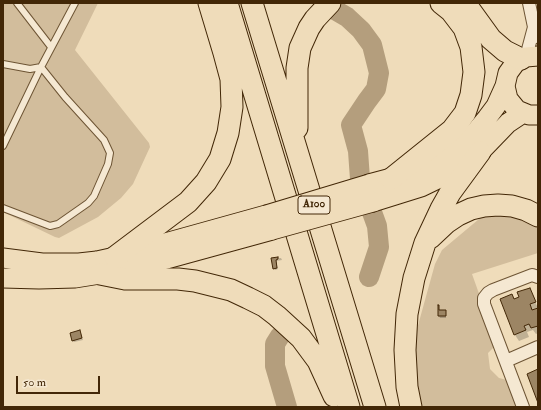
<!DOCTYPE html>
<html>
<head>
<meta charset="utf-8">
<style>
	body { margin:0 }
	#map { position:relative; width:541px; height:410px; overflow:hidden; background:#efdcba; font-family:"IM FELL Double Pica",serif }
	canvas { display:block }
	.frame { position:absolute; inset:0; border:4px solid #422707; pointer-events:none }
	.scale { position:absolute; left:16px; top:376px; width:84px; height:18px; box-sizing:border-box; border:2px solid #422707; border-top:0; padding-left:5px; font-size:12px; line-height:14px; white-space:nowrap; color:#422707; -webkit-text-stroke:3px #f5e8d2; paint-order:stroke }
</style>
</head>
<body>
<div id="map">
<canvas width="541" height="410"></canvas>
<div class="frame"></div>
<div class="scale">50 m</div>
</div>
<script>
const ctx = document.querySelector('canvas').getContext('2d');
ctx.lineJoin = 'round';
function fillPath(path, color) {
  ctx.fillStyle = color;
  ctx.fill(path, 'evenodd');
}
function poly(rows) {
  const path = new Path2D();
  for (const r of rows) {
    path.moveTo(r[0], r[1]);
    for (let i = 2; i < r.length; i += 2) path.lineTo(r[i], r[i + 1]);
  }
  return path;
}
function trace(path, color, width, dash) {
  ctx.strokeStyle = color;
  ctx.lineWidth = width;
  ctx.lineCap = dash ? 'butt' : 'round';
  ctx.setLineDash(dash || []);
  ctx.stroke(path);
}
function drawText(font, color, halo, rows, align = 'center') {
  ctx.font = font + ' "IM FELL Double Pica",serif';
  ctx.lineWidth = 3;
  ctx.setLineDash([]);
  ctx.textBaseline = 'middle';
  ctx.strokeStyle = halo;
  ctx.fillStyle = color;
  for (const [text, x, y, turn = 0] of rows) {
    ctx.save();
    ctx.translate(x, y);
    ctx.rotate((+turn || 0) * Math.PI / 180);
    ctx.textAlign = isNaN(turn) ? turn : align;
    if (halo) ctx.strokeText(text, 0, 0);
    ctx.fillText(text, 0, 0);
    ctx.restore();
  }
}
const green = poly([
	[3,3,98,3,75,50,149,143,150,147,133,184,121,198,98,217,59,238,55,237,3,212],
	[491,209,538,224,538,253,472,274,497,344,488,353,490,369,499,378,507,380,516,407,417,407,414,384,417,329,435,264,442,250]
]);
const shadow = poly([
	[281,258,282,260,276,261,278,269,275,270,272,259],
	[529,289,538,308,538,333,536,334,533,330,527,332,529,337,519,341,515,335,514,300,521,297],
	[446,311,446,318,440,318,439,316],
	[81,333,83,340,74,342,73,341]
]);
const river = poly([
	[323,3,347,17,361,30,372,45,379,73,376,89,367,101,351,125,358,151,360,179,377,226,379,247,369,277],
	[280,336,275,344,275,366,287,407]
]);
const building = poly([
	[278,257,278,259,276,260,277,268,273,269,271,258,278,257],
	[530,288,536,302,530,304,532,310,538,308,538,326,531,328,529,324,524,326,526,330,514,335,500,299,512,294,514,299,519,297,517,292,530,288],
	[438,305,439,305,439,310,446,310,446,316,438,316,438,305],
	[80,330,82,338,72,341,70,333,80,330],
	[538,369,538,403,527,374,538,369]
]);
const service = poly([
	[17,3,51,47],
	[3,64,30,69,41,67],
	[3,146,41,67,75,3],
	[3,208,50,226,58,224,88,203,94,196,108,164,110,153,104,140,65,97,41,67]
]);
const minor = poly([
	[529,3,534,27,538,37],
	[526,57,534,27],
	[506,361,538,347],
	[523,407,484,304,484,298,488,293,493,290,532,275,538,277]
]);
const trunk = poly([
	[538,56,526,57,516,62,508,73,505,86,508,99,517,110,529,115,538,115],
	[369,184,414,172,431,165,454,151,477,130,487,118,496,106,505,86],
	[373,202,421,187,452,172,480,152,508,123,523,113],
	[3,258,42,263,79,263,97,261,115,257,266,215],
	[3,278,39,279,75,278,100,274,137,267,272,230]
]);
const motorway = poly([
	[227,3,349,407],
	[252,3,375,407],
	[465,3,491,39,505,51,521,59],
	[297,128,297,68,300,48,309,28,315,19,330,3],
	[391,179,452,130,465,113,471,95,474,72,471,47,464,28,451,11,441,3],
	[430,238,446,223,458,215,471,209,484,206,498,205,512,206,526,210,538,216],
	[115,257,188,202,206,182,220,159,228,133,232,107,231,79,224,53,209,3],
	[100,274,125,279,178,279,195,281,231,290,248,298,264,306,277,316,301,338,318,361,334,396],
	[411,407,407,387,405,350,407,314,414,278,425,243,441,209,450,193,480,152]
]);
const trunkBridge = poly([
	[266,215,369,184],
	[272,230,373,202]
]);
const shields = [
	[314,205,32]
];
const shieldNames = [
	["A100",314,205]
];
fillPath(green, '#d2bd9c');
fillPath(shadow, '#0003');
trace(river, '#b49e7d', 20);
fillPath(building, '#9c8564');
trace(building, '#422707', 1);
trace(service, '#6d5434', 8);
trace(minor, '#6d5434', 14);
trace(trunk, '#422707', 21);
trace(motorway, '#422707', 23);
trace(service, '#f5e8d2', 6);
trace(minor, '#f5e8d2', 12);
trace(trunk, '#efdcba', 19);
trace(motorway, '#efdcba', 21);
trace(trunkBridge, '#422707', 21, []);
trace(trunkBridge, '#efdcba', 19);
for (const [x, y, w] of shields) {
  const box = new Path2D();
  box.roundRect(x - w / 2, y - 9, w, 18, 3);
  ctx.fillStyle = '#f5e8d2';
  ctx.fill(box);
  trace(box, '#422707', 1);
}
drawText('bold 11px', '#422707', null, shieldNames);
</script>
</body>
</html>
